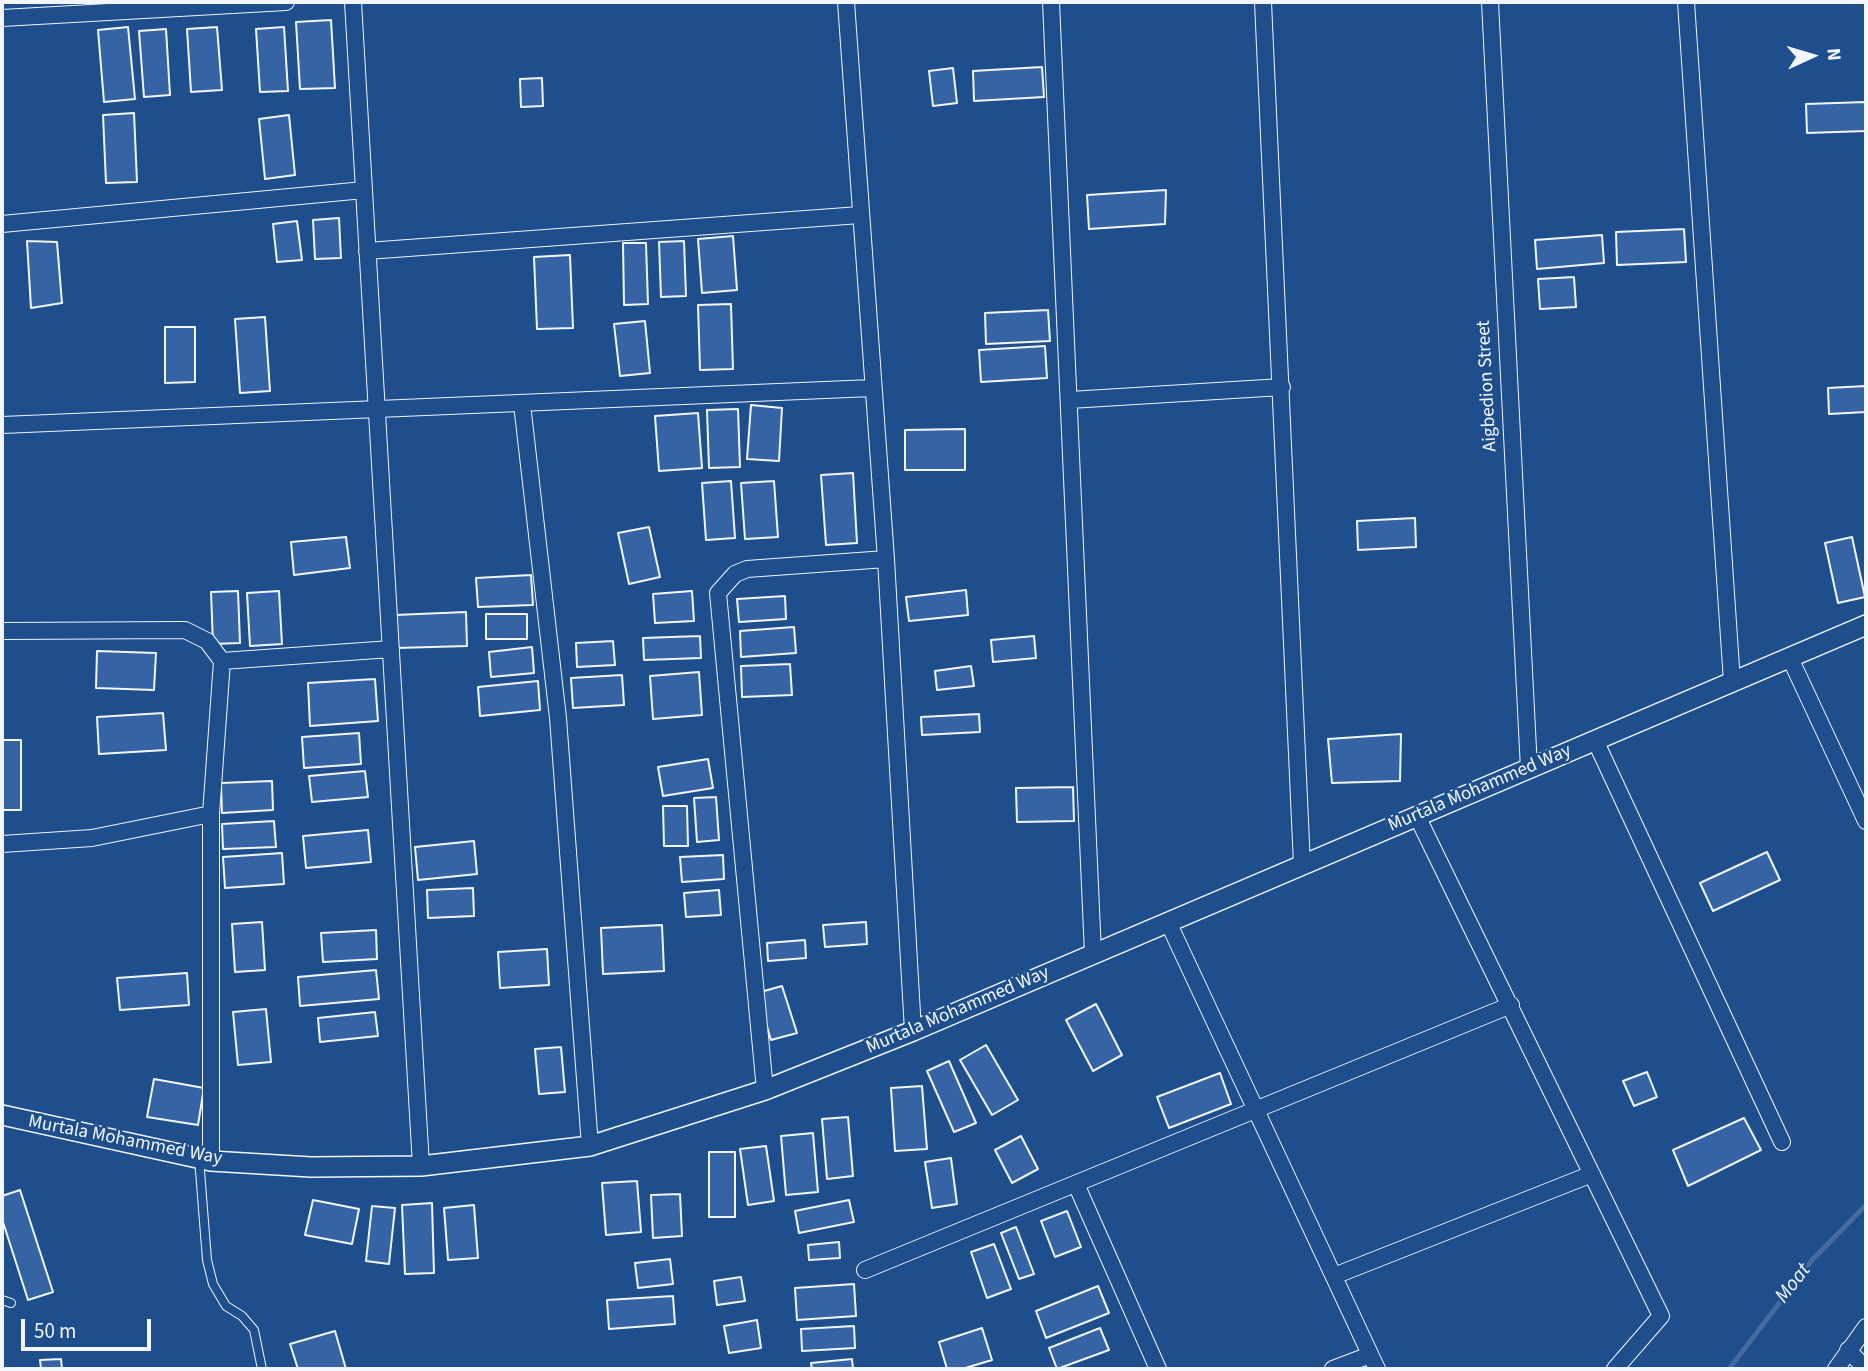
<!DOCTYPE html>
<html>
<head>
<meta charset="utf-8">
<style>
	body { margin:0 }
	#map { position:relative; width:1868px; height:1371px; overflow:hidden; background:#1f4e8c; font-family:"Source Sans 3",sans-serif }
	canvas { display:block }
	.frame { position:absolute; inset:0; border:4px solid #f2f6ff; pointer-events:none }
	.north { position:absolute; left:1777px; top:21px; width:70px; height:70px; -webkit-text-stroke:5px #1f4e8c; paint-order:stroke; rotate:86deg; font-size:19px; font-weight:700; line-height:28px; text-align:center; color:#f2f6ff }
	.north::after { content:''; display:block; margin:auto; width:24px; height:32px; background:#f2f6ff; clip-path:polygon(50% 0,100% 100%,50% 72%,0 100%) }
	.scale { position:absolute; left:21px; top:1319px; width:130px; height:32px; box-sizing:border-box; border:4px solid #f2f6ff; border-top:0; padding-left:9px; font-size:21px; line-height:24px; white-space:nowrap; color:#f2f6ff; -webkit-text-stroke:5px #1f4e8c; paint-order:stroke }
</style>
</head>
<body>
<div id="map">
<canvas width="1868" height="1371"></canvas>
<div class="frame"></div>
<div class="north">N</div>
<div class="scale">50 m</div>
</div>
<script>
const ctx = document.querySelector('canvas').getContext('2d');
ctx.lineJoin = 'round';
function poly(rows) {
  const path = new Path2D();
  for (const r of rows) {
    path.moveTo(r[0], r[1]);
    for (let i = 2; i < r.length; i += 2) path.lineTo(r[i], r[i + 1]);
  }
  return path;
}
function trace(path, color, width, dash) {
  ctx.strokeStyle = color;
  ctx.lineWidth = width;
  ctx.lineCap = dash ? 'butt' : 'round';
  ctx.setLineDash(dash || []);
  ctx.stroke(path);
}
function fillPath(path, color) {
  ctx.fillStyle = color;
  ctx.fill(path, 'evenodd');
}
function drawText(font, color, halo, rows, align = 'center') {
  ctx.font = font + ' "Source Sans 3",sans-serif';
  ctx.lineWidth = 5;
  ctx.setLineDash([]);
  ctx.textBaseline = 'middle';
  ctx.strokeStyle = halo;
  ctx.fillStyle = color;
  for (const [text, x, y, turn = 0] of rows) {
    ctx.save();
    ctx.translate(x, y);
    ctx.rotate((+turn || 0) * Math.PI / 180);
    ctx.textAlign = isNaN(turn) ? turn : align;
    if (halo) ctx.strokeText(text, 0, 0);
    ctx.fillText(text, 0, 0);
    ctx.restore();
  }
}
const stream = poly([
	[1729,1369,1813,1259,1866,1205]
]);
const building = poly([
	[331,20,335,88,300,89,296,22,331,20],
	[128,27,135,99,104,102,98,30,128,27],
	[217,27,222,90,191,92,187,29,217,27],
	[284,27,288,91,260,92,256,29,284,27],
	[166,29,170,95,144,97,139,31,166,29],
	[1042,67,1044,97,974,101,973,71,1042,67],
	[953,68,957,103,933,106,929,71,953,68],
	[542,78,543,106,521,107,520,79,542,78],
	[1866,102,1866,131,1807,133,1806,104,1866,102],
	[134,113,137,182,106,183,103,115,134,113],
	[289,115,295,175,265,179,259,119,289,115],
	[1166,190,1165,224,1089,229,1087,195,1166,190],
	[339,218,341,258,315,259,313,220,339,218],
	[297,221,302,260,277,262,273,224,297,221],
	[1684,229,1686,262,1617,265,1616,232,1684,229],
	[1602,235,1604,263,1537,269,1535,240,1602,235],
	[733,236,737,290,702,293,698,239,733,236],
	[27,241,57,242,62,303,31,308,27,241],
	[684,241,686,296,661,297,659,242,684,241],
	[623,243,646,243,648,304,624,305,623,243],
	[570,255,573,328,537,329,534,257,570,255],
	[1574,277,1576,307,1540,309,1538,279,1574,277],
	[731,304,733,369,700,370,698,305,731,304],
	[1048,310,1050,341,986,344,985,313,1048,310],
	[265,317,270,391,240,393,235,319,265,317],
	[645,321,650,373,620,376,614,324,645,321],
	[165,327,195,327,195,382,165,383,165,327],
	[1045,346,1047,378,981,382,979,350,1045,346],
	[1866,386,1866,412,1829,414,1828,388,1866,386],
	[751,405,782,408,779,461,747,459,751,405],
	[738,409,740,467,709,468,707,410,738,409],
	[698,413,702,468,659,471,655,416,698,413],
	[965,429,965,470,905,470,905,430,965,429],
	[853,473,857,543,826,545,821,475,853,473],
	[731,481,735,538,706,540,702,483,731,481],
	[774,481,778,537,745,539,741,483,774,481],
	[1415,518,1416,547,1358,550,1357,521,1415,518],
	[649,527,660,577,629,584,618,533,649,527],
	[346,537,350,568,294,575,291,542,346,537],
	[1852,537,1865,597,1838,603,1825,543,1852,537],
	[531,575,533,605,478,607,476,578,531,575],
	[966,590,968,615,909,621,906,597,966,590],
	[238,591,240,643,213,644,211,592,238,591],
	[279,591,282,644,250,646,247,593,279,591],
	[692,591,694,621,655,623,653,594,692,591],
	[785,596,786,619,739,622,737,599,785,596],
	[466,612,467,646,397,648,395,615,466,612],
	[486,614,527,614,527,639,486,639,486,614],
	[794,627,796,653,741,657,740,631,794,627],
	[700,636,701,658,644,660,643,638,700,636],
	[1034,636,1036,658,993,662,991,640,1034,636],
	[613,641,615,665,577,667,576,643,613,641],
	[532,647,534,673,491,677,489,652,532,647],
	[97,651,156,653,154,690,96,688,97,651],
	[790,664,792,695,742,697,741,666,790,664],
	[971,666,974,686,937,690,935,671,971,666],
	[699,672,702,715,653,719,650,676,699,672],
	[622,675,624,705,573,708,571,678,622,675],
	[375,679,378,721,310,726,308,683,375,679],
	[538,681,540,710,480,716,478,687,538,681],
	[163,713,166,750,99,754,97,717,163,713],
	[979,714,980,732,922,735,921,717,979,714],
	[359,733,361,764,304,768,302,737,359,733],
	[1401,734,1400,781,1332,783,1328,739,1401,734],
	[2,740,21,740,21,810,2,810,2,740],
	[708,759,713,788,663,796,658,767,708,759],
	[365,771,368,797,312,802,309,776,365,771],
	[272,781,273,810,222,813,221,783,272,781],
	[1073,787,1074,821,1017,822,1016,788,1073,787],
	[716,797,719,840,697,842,694,798,716,797],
	[663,806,687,806,688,846,664,846,663,806],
	[274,821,276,847,223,849,222,824,274,821],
	[368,830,371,862,306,868,303,836,368,830],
	[474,841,477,874,418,880,415,847,474,841],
	[1767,852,1780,880,1713,911,1700,883,1767,852],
	[282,853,284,884,225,888,223,857,282,853],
	[723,855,724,879,682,882,680,857,723,855],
	[473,888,474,916,428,918,427,890,473,888],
	[719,890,721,915,686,917,684,893,719,890],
	[262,922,265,970,235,972,232,924,262,922],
	[866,922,867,944,825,947,823,925,866,922],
	[662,925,664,971,603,974,601,928,662,925],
	[376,930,377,959,323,962,321,933,376,930],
	[805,940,806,958,768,961,767,943,805,940],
	[547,949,549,985,500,988,498,952,547,949],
	[376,970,379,999,300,1006,298,977,376,970],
	[187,973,189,1005,120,1010,117,978,187,973],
	[782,986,797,1033,771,1040,757,993,782,986],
	[1096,1004,1122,1055,1093,1071,1066,1020,1096,1004],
	[266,1009,271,1062,238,1065,233,1012,266,1009],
	[375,1012,378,1036,320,1042,318,1018,375,1012],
	[986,1045,1018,1100,992,1115,960,1060,986,1045],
	[561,1047,565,1092,539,1094,535,1049,561,1047],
	[949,1061,976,1123,954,1132,927,1071,949,1061],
	[1647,1072,1657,1097,1634,1106,1623,1081,1647,1072],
	[1220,1073,1231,1104,1169,1128,1157,1097,1220,1073],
	[154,1079,204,1088,198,1125,147,1117,154,1079],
	[922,1086,927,1149,895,1151,891,1088,922,1086],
	[848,1117,853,1176,827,1179,822,1119,848,1117],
	[1744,1118,1761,1150,1688,1186,1673,1150,1744,1118],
	[813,1133,818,1192,786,1195,781,1136,813,1133],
	[1021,1136,1038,1169,1012,1183,995,1150,1021,1136],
	[766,1146,774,1201,748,1205,740,1149,766,1146],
	[709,1152,735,1152,735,1217,709,1217,709,1152],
	[951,1158,957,1204,932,1208,925,1162,951,1158],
	[637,1181,641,1232,606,1235,602,1183,637,1181],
	[20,1190,53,1292,28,1300,2,1219,2,1196,20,1190],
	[680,1194,682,1236,653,1238,651,1195,680,1194],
	[313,1200,359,1209,352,1244,305,1235,313,1200],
	[849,1200,854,1222,799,1233,795,1211,849,1200],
	[432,1203,434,1273,405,1274,402,1205,432,1203],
	[474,1205,478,1258,448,1260,444,1208,474,1205],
	[372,1206,395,1208,389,1264,366,1261,372,1206],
	[1067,1211,1081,1247,1055,1257,1041,1221,1067,1211],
	[1016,1227,1034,1274,1019,1279,1001,1233,1016,1227],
	[839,1242,840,1258,809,1260,808,1245,839,1242],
	[994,1244,1011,1289,987,1298,971,1252,994,1244],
	[670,1259,673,1284,638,1288,635,1263,670,1259],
	[741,1277,745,1301,717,1305,714,1281,741,1277],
	[854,1284,856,1316,797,1320,795,1288,854,1284],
	[1098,1286,1109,1313,1046,1338,1036,1311,1098,1286],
	[673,1296,675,1324,609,1329,607,1300,673,1296],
	[757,1320,761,1348,729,1353,724,1326,757,1320],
	[854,1326,855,1348,802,1351,801,1329,854,1326],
	[982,1328,992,1360,962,1369,947,1369,939,1342,982,1328],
	[1100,1328,1109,1350,1057,1369,1049,1348,1100,1328],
	[335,1331,346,1369,298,1369,290,1344,335,1331],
	[61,1359,62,1369,41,1369,40,1360,61,1359],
	[852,1359,853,1369,812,1369,811,1363,852,1359]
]);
const service = poly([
	[199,1158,207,1260,213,1284,226,1306,242,1316,254,1330,262,1369],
	[2,1300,11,1303]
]);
const minor = poly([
	[353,2,421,1166],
	[846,2,886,559,913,1031],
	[1051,2,1093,954],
	[1263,2,1302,865],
	[1490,2,1529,769],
	[1686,2,1732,682],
	[197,7,286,2],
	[2,18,197,7,197,2],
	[2,224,364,190],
	[367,251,860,215],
	[1070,400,1282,387],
	[522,404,558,718,590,1146],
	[2,425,872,388],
	[2,631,185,630,207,641,222,661,211,814,211,1161],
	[1790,658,1866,821],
	[222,661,391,649],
	[1595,740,1782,1142],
	[1417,816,1661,1316,1615,1369],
	[2,844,92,838,211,814],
	[1168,922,1377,1369],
	[765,1090,718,593,735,574,747,569,886,559],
	[1076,1184,1158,1369],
	[865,1270,1511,1005],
	[1334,1276,1592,1174],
	[1848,1350,1866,1369],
	[1333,1369,1370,1355],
	[1836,1369,1866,1327]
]);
const tertiary = poly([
	[2,1115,211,1161,311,1167,421,1166,590,1146,765,1090,913,1031,1866,625]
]);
const streetNames = [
	["Aigbedion Street",1488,386,-93],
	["Murtala Mohammed Way",1480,789,-23],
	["Murtala Mohammed Way",958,1011,-23],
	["Murtala Mohammed Way",125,1141,11]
];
const waterNames = [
	["Moat",1794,1284,-52]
];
trace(stream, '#446ba0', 5);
fillPath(building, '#3563a3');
trace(building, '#f2f6ff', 2);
trace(service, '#f2f6ff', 10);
trace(minor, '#f2f6ff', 18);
trace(tertiary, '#f2f6ff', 22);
trace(service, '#1f4e8c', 8);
trace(minor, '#1f4e8c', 16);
trace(tertiary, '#1f4e8c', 19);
drawText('19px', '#f2f6ff', '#1f4e8c', streetNames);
drawText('italic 21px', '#f2f6ff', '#1f4e8c', waterNames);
</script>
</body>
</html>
